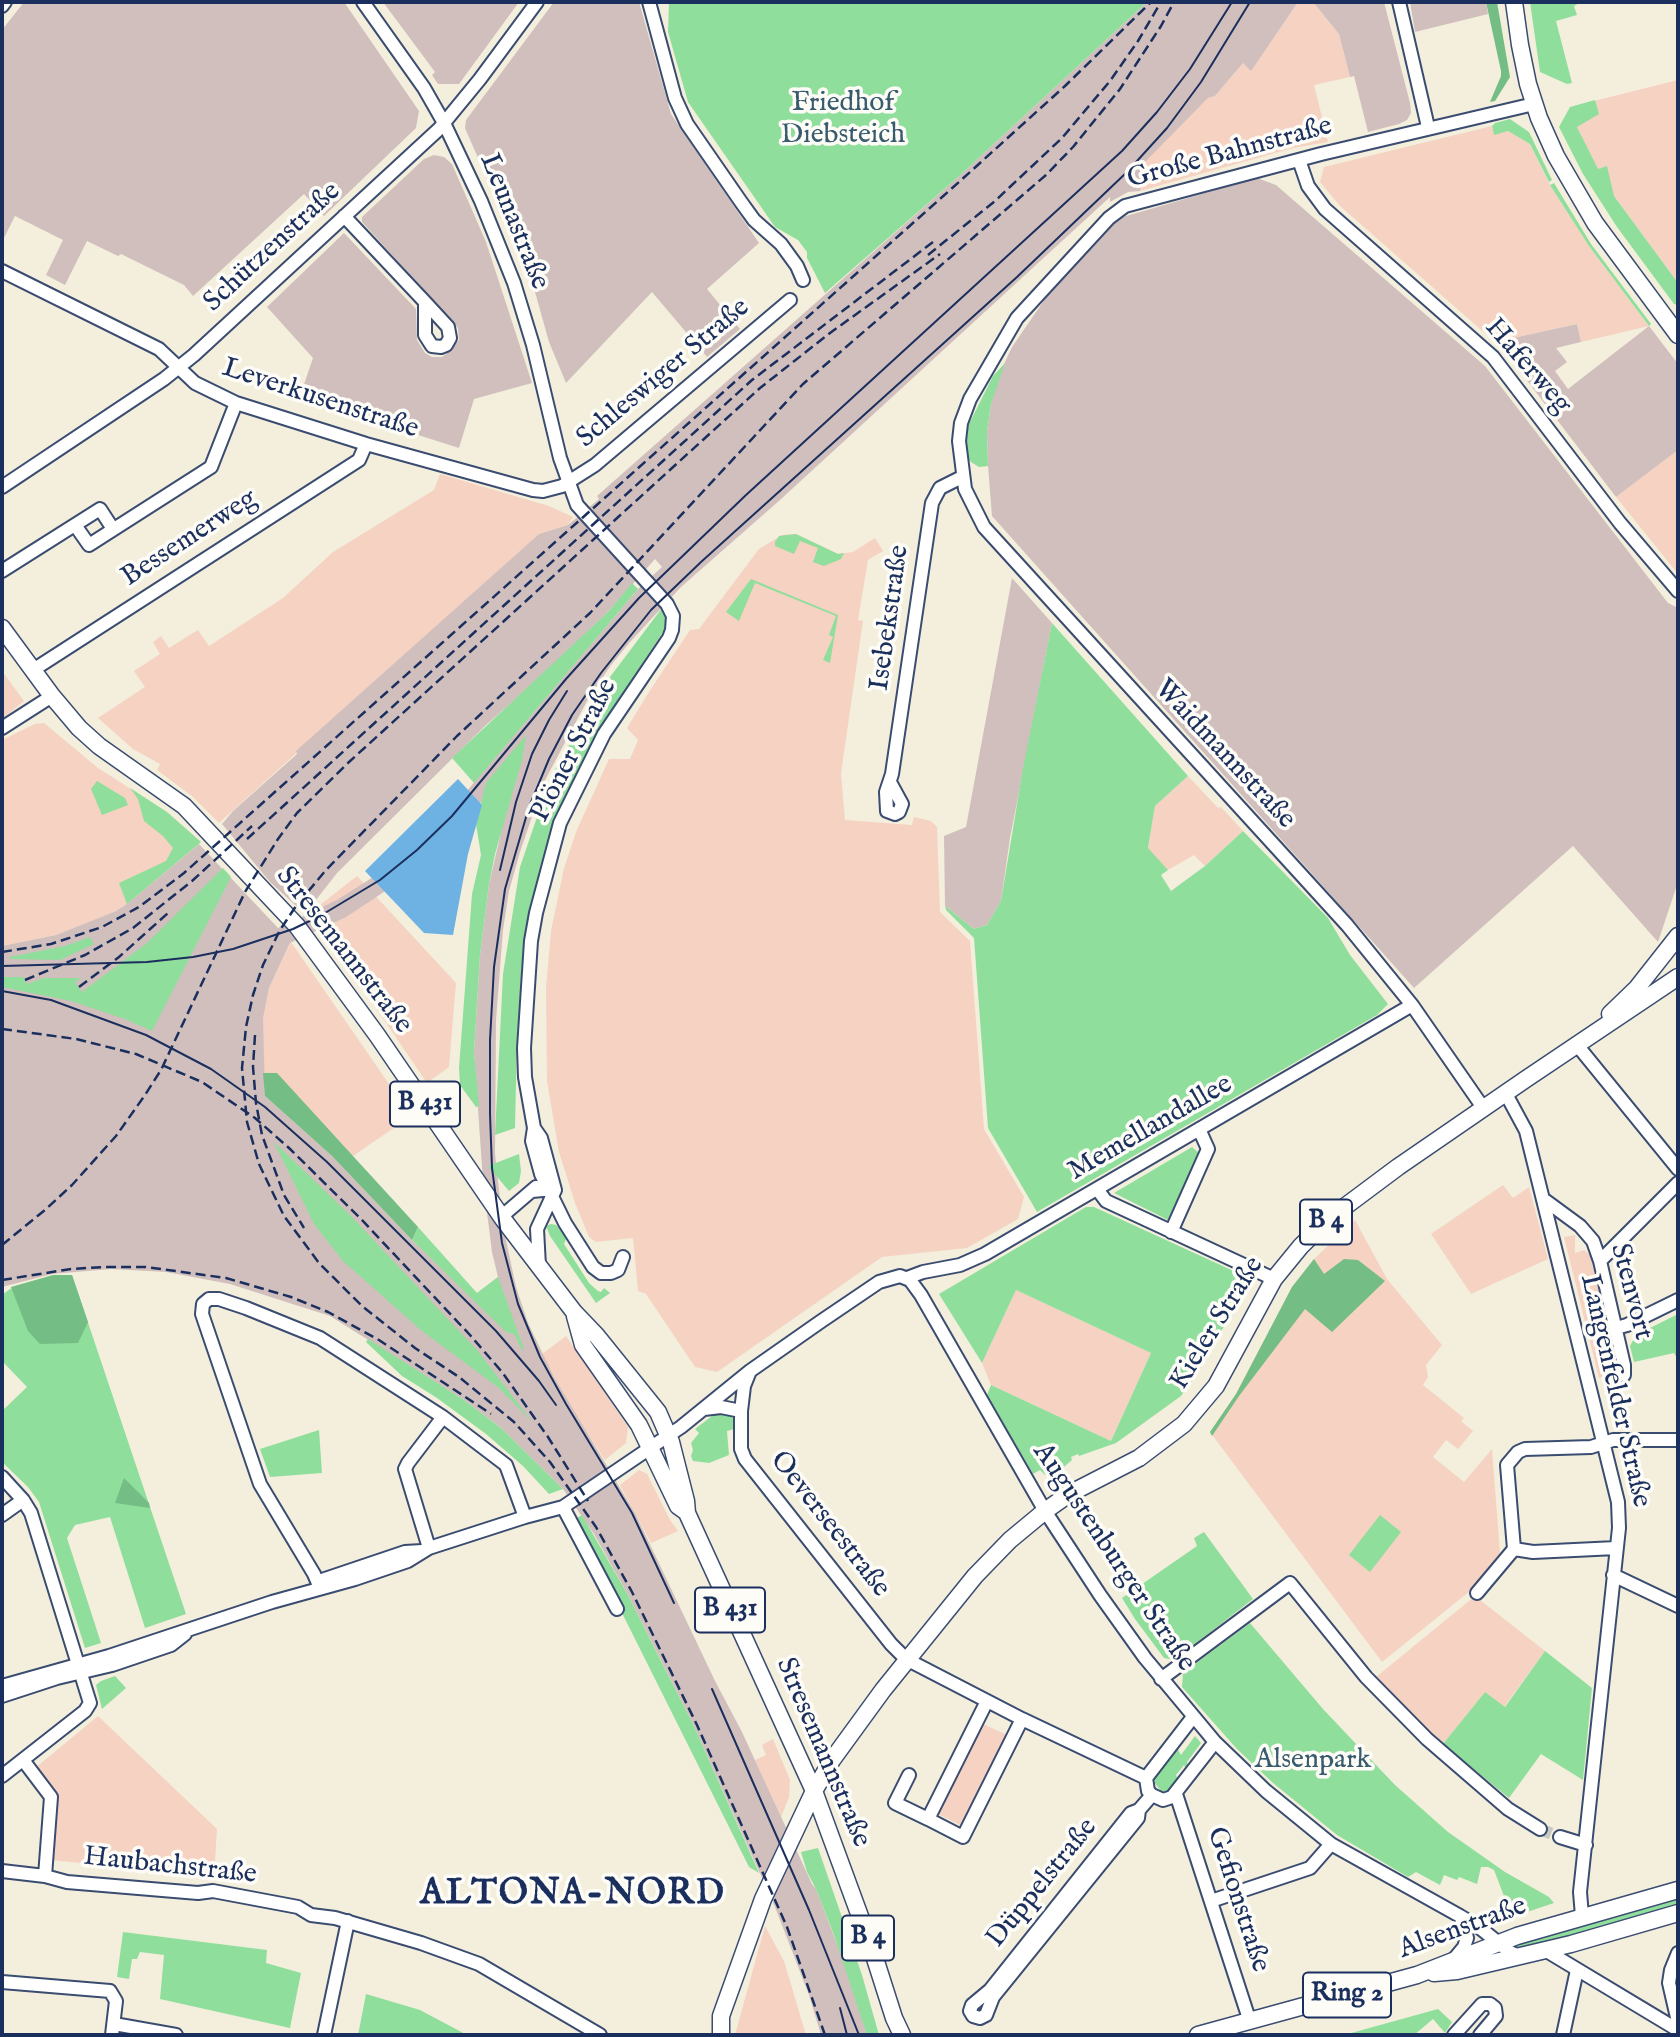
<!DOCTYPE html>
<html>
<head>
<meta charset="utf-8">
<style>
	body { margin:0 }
	#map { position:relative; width:1680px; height:2037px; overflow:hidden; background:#f3efdc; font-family:"IM FELL English",serif }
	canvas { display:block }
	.frame { position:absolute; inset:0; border:4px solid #1b2f5e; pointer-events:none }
</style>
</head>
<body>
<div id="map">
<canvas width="1680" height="2037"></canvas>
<div class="frame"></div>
</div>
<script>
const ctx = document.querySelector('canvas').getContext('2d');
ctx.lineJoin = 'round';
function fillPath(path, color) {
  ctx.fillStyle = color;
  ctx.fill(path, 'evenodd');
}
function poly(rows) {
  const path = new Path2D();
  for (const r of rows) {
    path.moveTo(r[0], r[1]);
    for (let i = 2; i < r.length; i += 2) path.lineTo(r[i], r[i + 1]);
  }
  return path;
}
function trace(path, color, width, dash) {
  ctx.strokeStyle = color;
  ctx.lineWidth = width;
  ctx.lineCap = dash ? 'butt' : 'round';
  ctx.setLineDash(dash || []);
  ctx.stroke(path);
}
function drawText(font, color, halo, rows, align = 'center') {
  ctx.font = font + ' "IM FELL English",serif';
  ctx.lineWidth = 7;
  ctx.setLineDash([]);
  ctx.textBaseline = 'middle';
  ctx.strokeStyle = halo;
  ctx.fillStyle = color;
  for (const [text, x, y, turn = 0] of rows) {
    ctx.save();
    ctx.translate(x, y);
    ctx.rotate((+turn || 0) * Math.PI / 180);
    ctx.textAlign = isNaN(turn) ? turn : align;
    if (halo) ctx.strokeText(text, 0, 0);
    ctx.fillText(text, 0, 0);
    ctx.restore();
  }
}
const built = poly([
	[1298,2,1313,2,1339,34,1350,77,1314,85,1328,142,1293,148,1140,191,1143,163,1208,98,1215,96,1243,63,1251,70],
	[1678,80,1678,283,1614,196,1593,161,1574,120,1586,103],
	[1492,126,1494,134,1508,131,1530,144,1550,185,1589,246,1649,326,1581,342,1577,324,1495,342,1340,206,1320,182,1324,167],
	[1678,450,1678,574,1616,497],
	[440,474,549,506,573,517,568,525,539,534,219,823,192,796,157,770,160,764,133,749,98,718,145,687,134,671,160,654,153,642,161,636,169,648,198,630,209,646,283,598,333,552,434,490],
	[796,534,838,554,853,552,875,538,883,551,868,560,858,620,863,621,841,773,845,820,912,825,914,817,931,821,937,827,940,912,970,941,984,1129,1024,1197,1018,1219,967,1248,882,1257,717,1372,695,1367,646,1294,638,1291,633,1238,596,1242,589,1237,575,1203,559,1152,547,1081,546,989,551,931,564,868,576,832,609,759,630,759,638,740,627,728,649,692,690,630,699,629,759,549,782,535],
	[2,671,24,701,2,719],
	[44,723,98,768,167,812,201,842,127,904,116,911,56,935,2,946,2,740,35,724],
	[1188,776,1218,808,1221,807,1243,831,1205,866,1194,855,1168,870,1148,849,1155,806],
	[357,876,456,983,449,1067,427,1083,329,939,306,916],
	[291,942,411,1116,353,1156,329,1131,263,1073,263,1019,269,988],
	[1503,1185,1513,1198,1529,1187,1548,1259,1471,1294,1431,1234],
	[1355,1220,1387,1279,1442,1345,1426,1365,1428,1377,1423,1385,1464,1418,1461,1421,1473,1431,1458,1449,1446,1440,1433,1457,1464,1482,1492,1449,1500,1553,1470,1591,1382,1662,1210,1432,1236,1394,1292,1287,1314,1259],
	[1575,1235,1575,1253,1584,1250,1590,1255,1615,1357,1611,1374,1599,1378,1564,1237],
	[1016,1290,1151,1353,1111,1441,991,1385,982,1363],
	[566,1336,628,1427,626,1443,605,1460,568,1403,542,1354],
	[639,1470,647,1474,670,1520,678,1531,651,1543,620,1485],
	[1475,1596,1545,1651,1504,1707,1485,1692,1444,1743,1406,1711,1376,1677],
	[98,1716,217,1829,214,1876,50,1860,56,1796,34,1769],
	[981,1723,1007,1735,962,1826,936,1813],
	[773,1739,790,1780,789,1797,781,1817,755,1760,766,1755,762,1745],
	[765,1926,784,1961,806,2035,735,2035]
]);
const industrial = poly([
	[24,2,344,2,419,111,416,128,324,216,304,194,193,296,184,285,121,254,118,256,87,241,65,285,46,275,63,240,15,216,2,242,2,30],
	[383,2,519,2,459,84,438,84,432,75,435,72],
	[554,2,639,2,671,114,759,243,707,289,740,329,707,357,652,292,566,383,549,342,535,292,502,204,489,183,465,128,466,120],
	[1147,2,1298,2,1251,71,1243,63,1215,96,1208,98,1144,163,1140,191,1128,192,1110,202,1110,197,780,500,681,587,630,642,611,665,587,701,543,784,520,852,509,891,503,930,496,1020,495,1154,503,1226,516,1287,528,1323,554,1377,635,1513,715,1681,742,1732,812,1884,816,1889,849,1975,867,2035,821,2035,809,1995,775,1907,693,1724,628,1595,594,1534,563,1489,501,1428,464,1400,330,1316,230,1284,166,1272,111,1269,52,1274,2,1287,2,946,56,935,116,911,127,904,199,844,278,928,337,900,378,874,460,799,638,589,662,567,655,559,609,611,535,682,486,725,337,873,305,914,270,882,222,824,233,811,297,754,296,751,539,534,568,525,599,499,597,496,957,178],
	[523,754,508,803,489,884,480,955,474,1052,483,1181,492,1252,498,1277,472,1297,412,1240,332,1156,265,1096,263,1019,269,988,290,943,346,917,399,882,461,825],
	[1313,2,1384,2,1410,103,1411,113,1407,120,1399,124,1368,132,1354,76,1350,77,1339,34],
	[1410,2,1486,2,1488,14,1415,32],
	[434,155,444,157,452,164,486,242,532,383,474,399,459,448,399,429,298,402,313,358,267,307,344,233,416,309,417,340,425,353,432,357,442,357,449,352,459,340,458,328,362,222,362,217,424,159],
	[1257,178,1276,185,1485,366,1668,603,1678,608,1678,882,1658,942,1573,846,1414,988,992,516,988,466,987,432,991,404,999,375,1012,347,1056,283,1116,219],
	[1577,324,1581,342,1556,348,1567,362,1555,371,1568,389,1649,326,1678,364,1678,450,1616,497,1506,353,1495,342],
	[1012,578,1052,623,1010,838,1001,901,987,925,974,929,945,906,944,836,966,827]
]);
const green = poly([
	[669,2,1147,2,957,178,825,293,807,258,807,252,798,240,775,227,688,102,668,32],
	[1530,2,1581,2,1574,6,1577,15,1556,21,1572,83,1567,84,1540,72],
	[1595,100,1599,114,1577,127,1598,169,1607,166,1614,196,1678,283,1678,305,1674,304,1617,227,1583,174,1559,127,1570,107],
	[1510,119,1529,132,1552,180,1549,182,1530,144,1508,131,1494,135,1492,126,1495,123],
	[1554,183,1591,244,1651,324,1649,326,1589,246,1550,185],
	[1005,363,991,404,987,432,988,466,979,467,971,462,966,456,965,438,969,424,993,376],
	[796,534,838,554,844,553,841,559,824,566,813,562,818,548,800,541,794,554,775,546,775,542,779,536],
	[751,579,838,615,830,663,823,660,833,637,829,635,836,616,755,583,739,621,726,612],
	[632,583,638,589,474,783,452,758,609,611],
	[662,608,666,616,666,626,659,638,597,732,553,822,524,936,517,1038,515,1128,495,1135,503,974,520,867,550,779,598,693],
	[1052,623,1188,776,1155,806,1148,848,1168,870,1161,875,1171,891,1205,866,1243,831,1328,918,1350,955,1388,1004,1377,1015,1037,1212,988,1128,974,938,946,910,945,906,974,929,987,925,1001,901,1023,768],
	[526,735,522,760,495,854,489,884,480,955,474,1052,479,1106,476,1107,460,1085,459,1068,472,894,481,855,476,824,486,783],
	[97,781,125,798,128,805,102,815,91,789],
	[130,788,167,812,201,842,127,904,119,883,166,861,173,848,163,836,144,821,138,799],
	[223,868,231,877,152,1031,125,1019,71,1001,2,987,2,977,23,977,27,984,44,978,82,978,75,982,82,992,147,943],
	[90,937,94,944,60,960,10,959,10,957,65,946],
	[274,1142,350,1215,477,1350,533,1423,499,1388,422,1331,343,1261,314,1224],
	[1192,1147,1199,1153,1168,1220,1114,1193],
	[519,1154,521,1171,519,1183,509,1191,488,1166],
	[1086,1207,1094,1207,1251,1279,1197,1374,1181,1396,1116,1443,1079,1456,1078,1454,1071,1457,1072,1460,1059,1471,1051,1475,1051,1472,1046,1471,1045,1475,1040,1470,1033,1474,987,1395,991,1385,1111,1441,1151,1353,1016,1290,982,1363,939,1294],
	[551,1224,556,1225,567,1237,564,1244,589,1283,598,1291,601,1292,604,1288,610,1293,596,1303,550,1236,546,1226],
	[418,1227,477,1293,498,1277,524,1349,522,1350,514,1334,506,1332,412,1240],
	[72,1275,186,1614,145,1628,110,1517,75,1525,67,1538,101,1643,85,1648,39,1502,28,1487,2,1462,2,1411,27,1387,2,1361,2,1295,10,1289,53,1276],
	[1678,1314,1678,1360,1674,1353,1634,1362,1630,1346,1636,1335],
	[368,1339,464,1400,501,1428,563,1489,549,1494,523,1466,486,1434,437,1398,402,1376,366,1342],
	[728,1412,732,1416,734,1422,734,1429,727,1431,729,1455,709,1463,693,1461,691,1456,693,1450,691,1443,699,1433,695,1429,716,1413],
	[319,1430,322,1473,270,1477,260,1449],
	[582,1515,628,1595,660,1659,693,1724,759,1873,749,1867,575,1519],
	[1380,1515,1401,1532,1370,1572,1349,1555],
	[1204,1532,1253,1599,1174,1660,1164,1658,1135,1619,1122,1598,1197,1546,1194,1538],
	[1250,1623,1323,1709,1395,1785,1448,1832,1505,1872,1549,1897,1554,1903,1512,1917,1494,1870,1488,1867,1481,1867,1477,1884,1459,1877,1457,1880,1444,1875,1440,1885,1416,1872,1408,1877,1337,1835,1273,1783,1237,1749,1182,1687,1183,1673],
	[1545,1651,1592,1688,1583,1780,1541,1754,1509,1798,1443,1744,1485,1692,1505,1707],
	[115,1676,126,1688,102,1709,96,1685,101,1681],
	[1195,1736,1201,1743,1187,1762,1189,1769,1187,1771,1184,1765,1176,1775,1179,1782,1169,1792,1161,1791,1154,1782,1156,1774,1177,1748,1181,1755],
	[818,1848,862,1975,879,2035,867,2035,834,1935,816,1889,807,1872,801,1852],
	[1678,1895,1678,1903,1624,1923,1515,1950,1506,1946],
	[123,1932,267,1950,266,1963,301,1973,290,2028,160,1999,164,1955,140,1952,137,1959,132,1959,129,1979,117,1977],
	[366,1994,420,2010,467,2035,358,2035],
	[1438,2009,1452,2022,1445,2033,1433,2019,1414,2035,1344,2035]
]);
const forest = poly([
	[1486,2,1497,2,1510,77,1495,101,1490,102,1501,76,1501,71],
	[263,1073,277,1073,418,1227,412,1240,332,1156,265,1096],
	[1314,1259,1324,1274,1344,1259,1358,1260,1385,1281,1332,1332,1305,1309,1239,1396,1212,1436,1210,1432,1236,1394,1292,1287],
	[53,1275,72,1275,88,1322,78,1343,40,1344,28,1331,11,1287],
	[124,1478,149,1503,150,1508,115,1503]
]);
const water = poly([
	[458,779,482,805,468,854,453,935,424,933,365,871]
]);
const minorTunnel = poly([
	[1540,1829,1560,1837]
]);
const minor = poly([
	[363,2,424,88,444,123,481,201,514,283,533,345,560,458,577,505,667,604,673,616,672,630,669,638,604,734,560,823,536,913,531,941,524,1048,525,1077,534,1128,532,1141,541,1174,565,1223,593,1267,601,1273,611,1273,618,1270,623,1257],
	[649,2,675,98,687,124,741,202,754,220,781,244,797,266,803,280],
	[1399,2,1428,127],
	[2,6,5,2],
	[1299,160,1308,186,1325,209,1493,357,1620,523,1678,591],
	[344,216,425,302,448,327,450,338,446,345,441,347,432,346,425,335,425,302],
	[2,271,159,349,195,383,236,403,366,444,533,490,543,491,562,486,595,465,790,300],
	[2,487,164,379,194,355,439,129,480,79,537,2],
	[75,525,89,545,211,467,236,403],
	[2,571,100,509,113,529],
	[33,670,359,460,366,444],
	[2,728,52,696],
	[890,782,902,804,899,812,895,814,887,811,886,792,892,774,932,503,940,488,962,477],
	[1577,1045,1678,1169],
	[1506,1094,1526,1131,1618,1502,1619,1528,1580,1892,1582,1916],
	[1484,1109,1412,1005,1347,925,984,527,965,489,959,441,961,423,970,399,1017,318,1109,218,1125,206,1321,154,1534,104],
	[534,1128,541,1138,555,1190,537,1229,539,1266],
	[1097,1189,1106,1201,1274,1279],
	[532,1191,554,1189],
	[1546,1201,1580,1226,1593,1241,1600,1261,1624,1365,1624,1375],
	[501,1217,536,1187],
	[1171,1232,1208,1149,1199,1129],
	[1600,1261,1678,1183],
	[907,1278,923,1272,960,1265,985,1254,1412,1005],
	[1616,1328,1627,1325,1678,1300],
	[750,1371,744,1386,741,1411,741,1449,745,1459,891,1644,906,1659,1022,1719,1146,1778],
	[704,1409,721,1407,741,1411],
	[2,1477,23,1500,31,1513,90,1703,85,1711,2,1776],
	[563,1507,617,1609],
	[2,1515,23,1500],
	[429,1548,405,1469,408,1463,443,1417],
	[1514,1549,1507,1465,1518,1452,1525,1449,1591,1447,1613,1440,1678,1440],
	[1514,1549,1533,1552,1616,1548],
	[1613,1575,1678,1606],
	[319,1581,405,1552,422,1551],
	[320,1588,314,1574,260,1484,202,1314,203,1304,209,1299,219,1299,246,1308,320,1338,443,1417,506,1465,525,1517],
	[1477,1593,1514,1549],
	[1161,1679,1290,1583,1366,1677,1427,1739,1508,1809,1540,1829],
	[2,1686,109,1656,272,1602,355,1579,408,1561,429,1548,525,1517,563,1507,681,1427,750,1371,820,1322,879,1282,900,1276,910,1280,921,1295,1045,1511,1100,1595,1145,1658,1215,1742,1266,1791,1331,1844,1460,1916,1480,1928,1510,1952,1519,1956],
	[2,1696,57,1678,112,1665,171,1645,185,1634],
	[987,1701,928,1819,963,1837,1022,1719],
	[1193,1717,1146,1778,1148,1791,1152,1795,1163,1800,1172,1797,1215,1742],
	[23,1760,51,1797,45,1876],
	[909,1775,895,1803,928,1819],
	[1176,1794,1250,2022],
	[1139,1810,1138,1818,993,1997,986,2015,980,2018,973,2016,970,2011,972,2005,990,1990,1131,1813,1139,1810,1152,1795],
	[1560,1837,1586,1845],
	[2,1871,45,1876,67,1882,198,1893,213,1891,298,1907,311,1915,335,1918,421,1943,479,1964,600,2035],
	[1211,1901,1310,1868,1331,1844],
	[1545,1950,1678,2030],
	[1678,1953,1671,1970,1669,1983,1678,2022],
	[1454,1959,1464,1947,1467,1938,1461,1917],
	[2,1982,110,1991,116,2001,112,2035],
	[114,2024,176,2035],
	[324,2035,348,1921],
	[1454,2035,1482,2004,1490,2004,1495,2008,1496,2016,1480,2035],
	[1563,2035,1577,1970]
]);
const major = poly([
	[1514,2,1520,45,1528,84,1539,118,1556,156,1595,223,1678,335],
	[2,628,52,696,79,728,99,746,184,806,297,926,377,1035,503,1219,574,1312,596,1335,658,1412,671,1442,686,1501,687,1513,814,1791,872,1949,894,2018,902,2035],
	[1610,1014,1637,988,1678,936],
	[575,1316,583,1345,639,1425,678,1506,685,1511],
	[1434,1973,1457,1971,1571,1944,1678,1913],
	[721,2035,721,2016,763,1899,814,1791,832,1760,883,1690,975,1576,1010,1540,1045,1511,1069,1494,1139,1458,1184,1424,1216,1386,1274,1279,1301,1246,1331,1217,1398,1167,1526,1079,1678,977],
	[1198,2035,1417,1975,1517,1936,1678,1890]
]);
const tram = poly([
	[500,870,516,802,532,754,549,720,567,691],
	[2,966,147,962,193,957,233,949,293,929,320,916,380,880,417,850,452,816,566,679,639,598,746,495,1122,151,1157,112,1190,69,1232,2],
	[2,991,51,1000,146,1035,211,1069,265,1107,327,1162,496,1331,539,1381,556,1405],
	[674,1603,632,1513,566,1404,540,1357,518,1304,502,1243,492,1168,490,1114,490,1040,494,967,505,889,529,807,549,759,572,715,601,673,651,610,701,562,1017,277,1127,172,1167,128,1201,82,1250,2],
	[712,1689,809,1910,859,2035],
	[840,2008,847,2035]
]);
const rail = poly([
	[928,255,995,201,1062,138,1110,81,1138,41,1161,2],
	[247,839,752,380,933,242],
	[2,952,51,944,102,927,139,907,184,873,959,182,1065,86,1151,2],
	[25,980,85,955,133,928,192,881,252,826],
	[79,987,119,957,168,913],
	[2,1029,76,1039,136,1054,202,1082,255,1118,289,1148,361,1219,470,1335,502,1372,548,1437,588,1501],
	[255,1035,253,1067,256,1103,262,1135,284,1195,304,1228],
	[2,1245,45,1210,72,1185,116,1136,145,1095,161,1070,245,892,278,839,297,813,349,762,760,388,830,333,940,254],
	[2,1280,71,1269,104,1267,146,1267,226,1278,291,1297,328,1312,379,1340,491,1414],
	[825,2035,787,1927,697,1725,632,1592,596,1527,550,1462,514,1422,459,1377,415,1348,362,1306,319,1263,284,1216,259,1164,247,1122,242,1068,246,1027,253,995,263,965,280,930,296,906,326,870,457,736,590,613,803,384,1046,175,1073,147,1120,89,1161,26,1174,2]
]);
const shields = [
	[425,1104,70],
	[1326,1222,52],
	[730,1610,70],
	[868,1938,52],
	[1347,1995,88]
];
const shieldNames = [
	["B 431",425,1104],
	["B 4",1326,1222],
	["B 431",730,1610],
	["B 4",868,1938],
	["Ring 2",1347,1995]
];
const parkNames = [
	["Friedhof",843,104],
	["Diebsteich",843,136],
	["Alsenpark",1313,1761]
];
const streetNames = [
	["Große Bahnstraße",1230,154,-15],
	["Leunastraße",513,222,68],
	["Schützenstraße",273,248,-43],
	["Haferweg",1527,367,49],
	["Schleswiger Straße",664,374,-40],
	["Leverkusenstraße",320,400,18],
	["Bessemerweg",190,539,-33],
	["Isebekstraße",891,618,-82],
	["Plöner Straße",575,751,-63],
	["Waidmannstraße",1224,755,47],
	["Stresemannstraße",343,951,52],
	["Memellandallee",1151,1129,-30],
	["Stenvort",1630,1292,75],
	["Kieler Straße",1218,1324,-58],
	["Langenfelder Straße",1614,1391,77],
	["Oeverseestraße",829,1525,52],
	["Augustenburger Straße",1113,1558,56],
	["Stresemannstraße",822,1753,67],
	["Haubachstraße",170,1867,6],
	["Düppelstraße",1043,1884,-51],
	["Gefionstraße",1237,1900,72],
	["Alsenstraße",1463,1929,-20]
];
const districtNames = [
	["ALTONA-NORD",573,1896]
];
fillPath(built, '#f5d2c2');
fillPath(industrial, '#d1bfbd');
fillPath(green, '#90de9c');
fillPath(forest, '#74bd84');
fillPath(water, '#6eb2e4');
trace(minorTunnel, '#c8c9c3', 12, [12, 6]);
trace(minor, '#3b4c71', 16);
trace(major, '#3b4c71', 19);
trace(minor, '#fff', 12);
trace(major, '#fff', 16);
trace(tram, '#1b2f5e', 2);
trace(rail, '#1b2f5e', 2.5, [10, 5]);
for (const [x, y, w] of shields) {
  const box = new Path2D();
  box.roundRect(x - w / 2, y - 22.5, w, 45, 5);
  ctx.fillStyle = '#fdfcf7';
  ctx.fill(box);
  trace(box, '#1b2f5e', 2);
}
drawText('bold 26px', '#1b2f5e', null, shieldNames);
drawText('28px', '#385b6e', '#fdfcf7', parkNames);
drawText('28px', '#1b2f5e', '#fdfcf7', streetNames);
ctx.letterSpacing = '2px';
drawText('bold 35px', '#1b2f5e', '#fdfcf7', districtNames);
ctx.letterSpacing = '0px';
</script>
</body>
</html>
